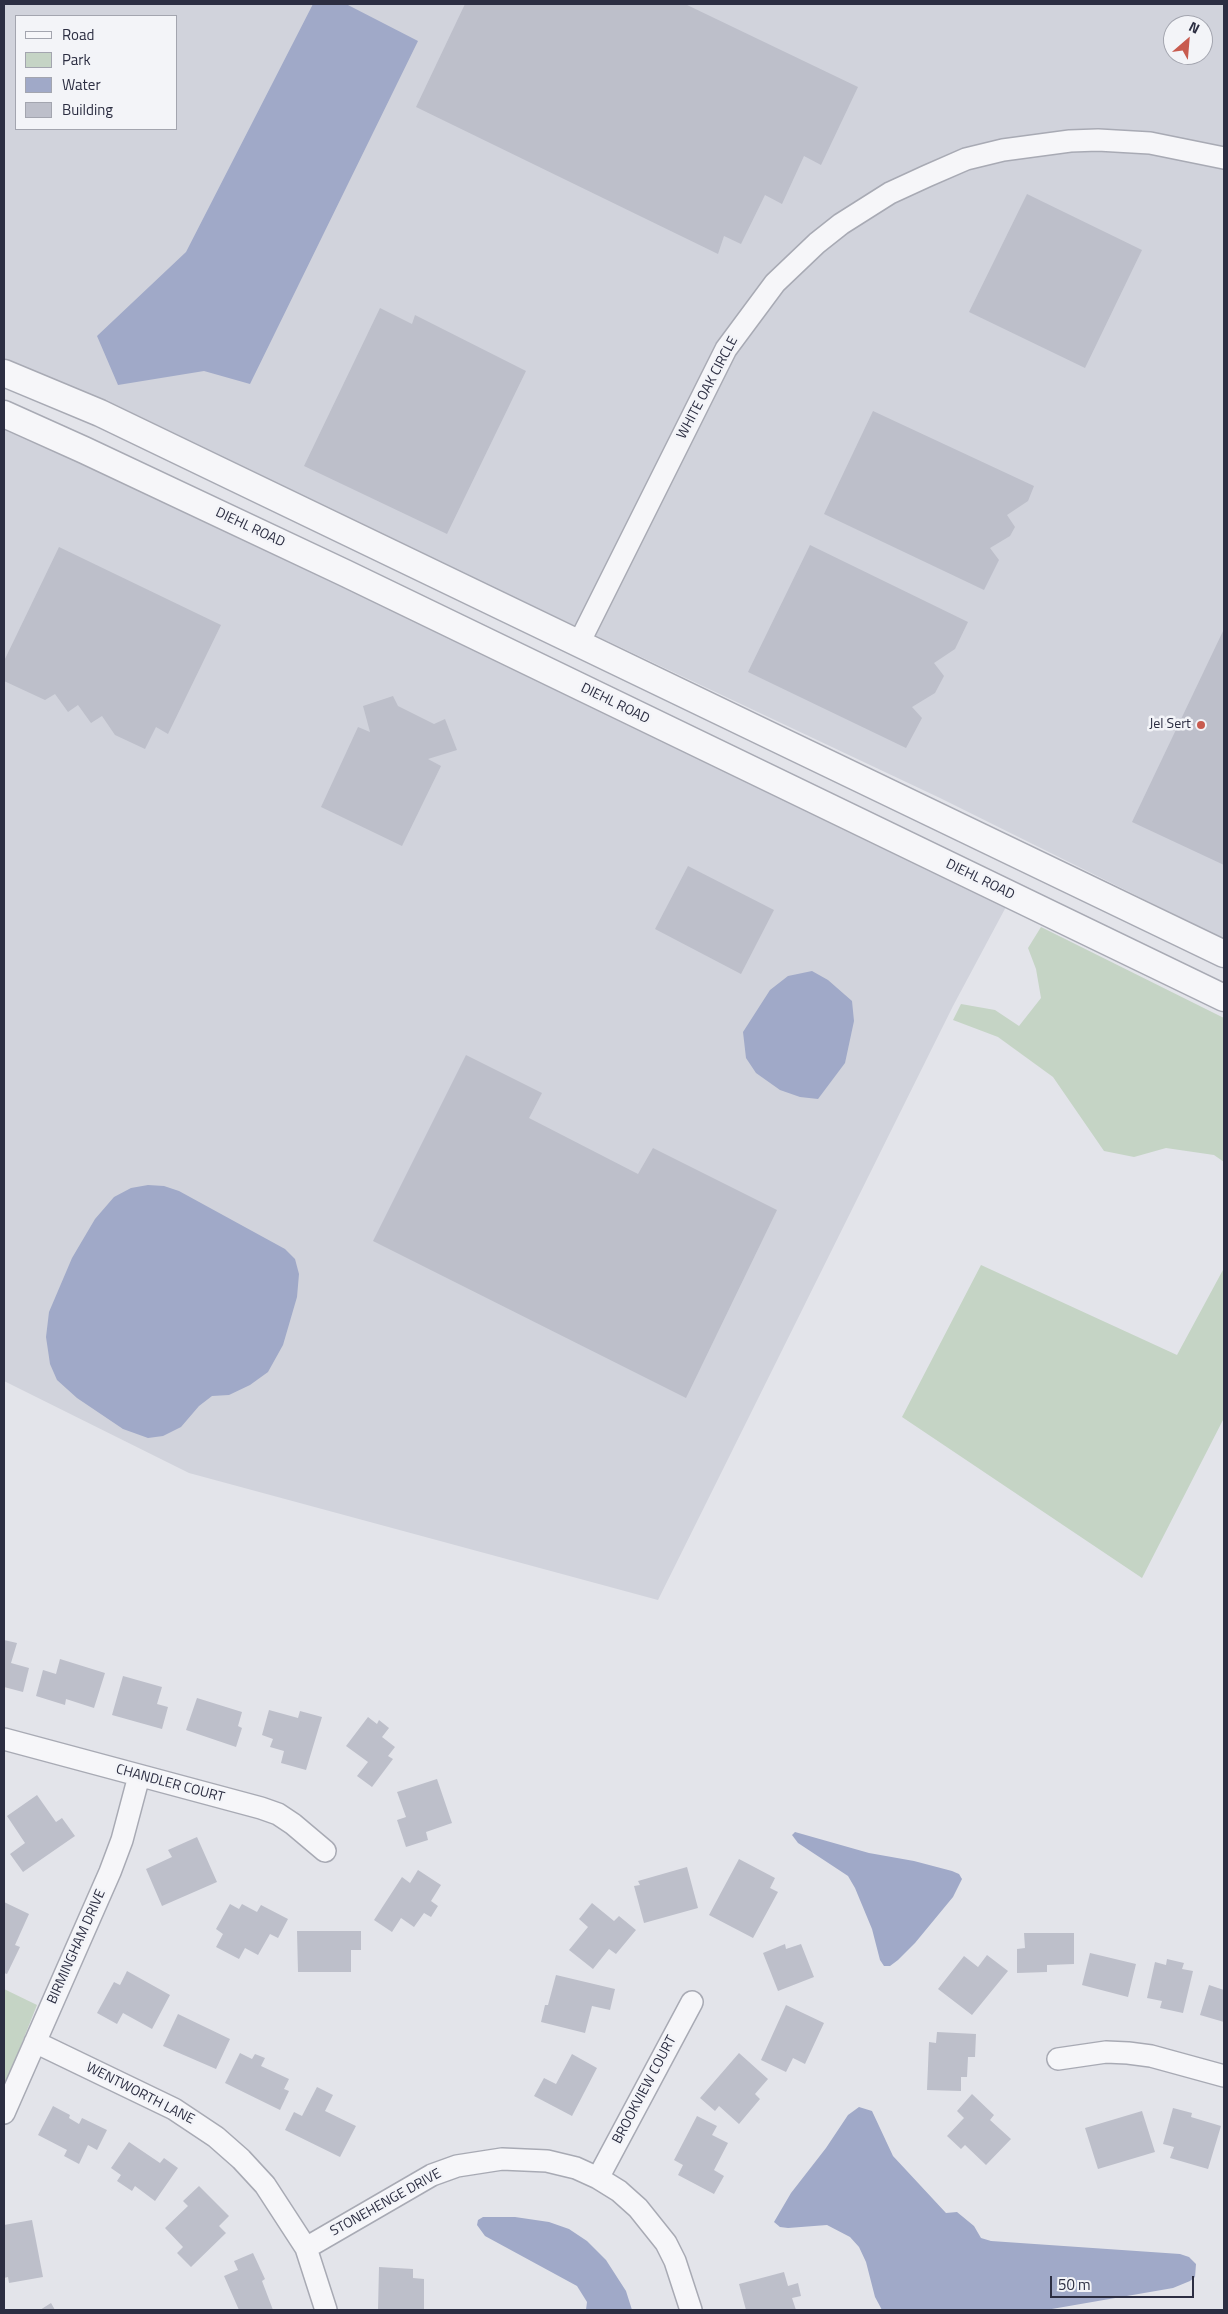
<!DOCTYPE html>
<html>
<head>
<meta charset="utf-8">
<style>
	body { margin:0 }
	#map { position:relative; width:1228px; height:2314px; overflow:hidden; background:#e3e4ea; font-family:"Titillium Web",sans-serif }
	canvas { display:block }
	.frame { position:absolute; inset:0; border:5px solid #2c2e42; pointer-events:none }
	.legend { position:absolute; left:15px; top:15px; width:162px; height:115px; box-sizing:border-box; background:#f3f4f8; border:1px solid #a3a5af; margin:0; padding:6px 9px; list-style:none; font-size:15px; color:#2c2e42 }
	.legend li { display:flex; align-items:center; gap:10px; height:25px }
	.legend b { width:25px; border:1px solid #a3a5af }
	.north { position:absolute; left:1163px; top:15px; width:50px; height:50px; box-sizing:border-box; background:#f3f4f8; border:1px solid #a3a5af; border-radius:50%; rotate:27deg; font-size:14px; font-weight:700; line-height:20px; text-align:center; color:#2c2e42 }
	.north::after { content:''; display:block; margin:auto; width:18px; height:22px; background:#c85b4f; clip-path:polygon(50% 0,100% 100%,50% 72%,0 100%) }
	.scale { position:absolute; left:1050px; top:2276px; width:144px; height:22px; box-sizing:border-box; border:2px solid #2c2e42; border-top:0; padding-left:6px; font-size:15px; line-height:18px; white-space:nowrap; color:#2c2e42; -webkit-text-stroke:4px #f3f4f8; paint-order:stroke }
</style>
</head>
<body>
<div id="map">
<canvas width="1228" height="2314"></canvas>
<div class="frame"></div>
<ul class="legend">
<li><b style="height:6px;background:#f6f6f9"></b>Road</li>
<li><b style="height:14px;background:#c5d4c5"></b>Park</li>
<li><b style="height:14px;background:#a0a9c8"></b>Water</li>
<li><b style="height:14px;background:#bdbfca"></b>Building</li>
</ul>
<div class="north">N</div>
<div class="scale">50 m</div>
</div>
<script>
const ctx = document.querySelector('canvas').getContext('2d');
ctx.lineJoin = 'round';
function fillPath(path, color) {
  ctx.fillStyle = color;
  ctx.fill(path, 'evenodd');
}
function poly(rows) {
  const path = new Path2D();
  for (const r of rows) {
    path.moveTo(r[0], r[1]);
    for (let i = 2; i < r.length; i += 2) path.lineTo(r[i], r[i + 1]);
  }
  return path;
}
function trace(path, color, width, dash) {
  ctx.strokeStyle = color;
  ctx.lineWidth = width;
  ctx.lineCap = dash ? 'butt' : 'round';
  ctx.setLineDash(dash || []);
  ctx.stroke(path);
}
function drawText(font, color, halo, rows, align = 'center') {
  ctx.font = font + ' "Titillium Web",sans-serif';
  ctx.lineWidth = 5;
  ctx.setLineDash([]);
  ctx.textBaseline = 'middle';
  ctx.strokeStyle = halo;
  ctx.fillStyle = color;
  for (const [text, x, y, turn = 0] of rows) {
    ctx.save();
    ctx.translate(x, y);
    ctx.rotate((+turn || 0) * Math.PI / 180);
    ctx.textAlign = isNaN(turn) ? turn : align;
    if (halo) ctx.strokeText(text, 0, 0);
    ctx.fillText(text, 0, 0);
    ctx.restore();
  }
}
const built = poly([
	[4,4,1224,4,1224,939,940,798,279,486,4,362],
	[16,16,176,16,176,129,16,129],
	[1173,25,1203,25,1203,55,1173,55],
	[4,428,69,453,1007,905,953,1006,658,1600,189,1473,4,1381]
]);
const green = poly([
	[1041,927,1224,1018,1224,1162,1214,1155,1166,1148,1134,1157,1104,1151,1053,1077,998,1037,953,1020,961,1004,995,1010,1019,1026,1041,998,1036,969,1028,948],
	[981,1265,1177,1355,1224,1268,1224,1418,1142,1578,902,1417],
	[4,1989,37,2005,4,2088]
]);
const water = poly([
	[313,4,346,4,418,41,250,384,204,371,118,385,97,336,186,252],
	[812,971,828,980,852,1001,854,1021,845,1063,818,1099,800,1097,780,1090,756,1073,746,1058,743,1032,770,990,788,976],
	[148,1185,164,1186,179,1191,285,1249,295,1259,299,1274,297,1297,283,1345,268,1372,250,1385,229,1395,212,1396,199,1406,181,1427,163,1436,148,1438,123,1429,77,1398,57,1380,50,1364,46,1337,49,1312,72,1258,95,1219,114,1197,131,1188],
	[795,1832,869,1853,914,1861,952,1871,959,1874,962,1879,953,1897,915,1943,898,1960,890,1966,884,1966,880,1960,872,1929,855,1888,848,1876,798,1843,792,1835],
	[859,2107,872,2111,893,2156,946,2213,957,2212,974,2226,981,2238,991,2241,1180,2254,1189,2257,1196,2264,1195,2277,1190,2281,1173,2288,1046,2310,882,2310,875,2297,866,2262,859,2247,850,2237,827,2225,788,2228,780,2227,774,2222,791,2193,826,2148,848,2115],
	[483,2217,515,2217,549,2222,569,2229,587,2241,606,2260,626,2291,632,2310,586,2310,587,2302,577,2286,485,2236,477,2225,478,2220]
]);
const building = poly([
	[465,4,685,4,858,87,821,165,804,156,782,204,765,195,741,244,724,236,718,254,416,107],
	[1027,194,1142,250,1085,368,969,312],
	[380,308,412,324,415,315,526,371,447,534,304,466],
	[873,411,1034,486,1028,501,1007,515,1015,527,1010,536,990,548,999,560,984,590,824,514],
	[810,545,968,622,955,649,934,663,944,676,935,693,912,707,922,718,906,748,748,672],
	[59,547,221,625,168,734,156,727,145,749,115,735,102,716,91,723,78,705,68,712,55,694,45,700,4,681,4,661],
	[1224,629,1224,865,1132,822],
	[393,696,398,706,434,724,445,719,457,750,428,759,441,766,402,846,321,807,358,727,370,732,363,706],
	[688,866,774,910,741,974,655,929],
	[466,1055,542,1093,529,1118,638,1174,653,1148,777,1210,686,1398,373,1241],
	[4,1640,17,1643,11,1663,29,1668,23,1692,4,1687],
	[60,1659,105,1673,94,1708,66,1699,65,1705,36,1696,43,1670,56,1674],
	[123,1676,162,1687,157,1704,168,1707,162,1729,112,1715],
	[197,1698,242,1712,238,1726,242,1728,236,1747,186,1730],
	[269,1710,298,1718,300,1711,322,1717,306,1770,281,1763,284,1751,270,1747,273,1739,262,1735],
	[368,1717,377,1724,379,1720,389,1728,382,1737,395,1747,388,1756,393,1759,372,1787,357,1776,368,1762,346,1746],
	[437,1779,452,1823,426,1832,428,1840,406,1847,397,1820,406,1817,397,1792],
	[37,1795,56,1822,62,1818,75,1836,23,1872,10,1854,25,1843,7,1816],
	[197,1837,217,1882,162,1906,146,1869,172,1857,168,1850],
	[739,1859,775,1878,770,1888,778,1892,753,1938,709,1915],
	[687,1867,698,1908,644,1923,634,1886,640,1885,638,1881],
	[418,1870,441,1885,431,1901,438,1906,431,1917,424,1913,414,1927,401,1918,392,1932,374,1920,402,1877,410,1883],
	[4,1902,29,1914,15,1945,20,1947,7,1974,4,1973],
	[592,1903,614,1921,619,1916,636,1930,616,1954,609,1949,593,1969,569,1950,588,1927,579,1919],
	[230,1904,239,1909,242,1904,257,1912,261,1905,288,1919,278,1938,270,1934,258,1955,245,1948,239,1959,216,1947,223,1934,216,1929],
	[297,1931,361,1931,361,1950,351,1950,351,1972,298,1972],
	[1024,1933,1074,1933,1074,1964,1047,1965,1047,1972,1017,1973,1017,1949,1025,1948],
	[785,1944,786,1949,801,1944,814,1977,778,1991,763,1953],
	[1090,1953,1136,1964,1128,1997,1082,1985],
	[987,1955,1008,1971,972,2015,938,1989,964,1956,978,1967],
	[1167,1959,1184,1963,1182,1969,1193,1971,1183,2013,1160,2008,1162,2001,1147,1998,1155,1962,1166,1965],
	[127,1971,170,1995,152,2029,123,2013,117,2024,97,2013,114,1982,120,1985],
	[556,1975,615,1989,610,2010,592,2006,585,2033,541,2022,545,2005,548,2005],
	[1209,1985,1224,1990,1224,2022,1200,2015],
	[786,2005,824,2023,805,2064,793,2058,786,2072,761,2060],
	[178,2014,230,2039,216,2069,163,2046],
	[937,2032,976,2034,975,2057,968,2057,967,2077,961,2077,961,2091,927,2090,929,2042,936,2043],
	[240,2053,252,2059,255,2054,265,2058,261,2066,289,2079,284,2089,289,2091,280,2110,225,2083],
	[739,2053,768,2079,755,2094,760,2099,739,2124,719,2106,715,2111,700,2098],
	[572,2054,597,2068,572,2116,534,2096,544,2078,556,2084],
	[317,2087,333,2095,325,2111,356,2126,340,2157,285,2130,294,2112,302,2116],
	[972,2094,994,2115,990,2120,1011,2139,986,2165,965,2145,961,2149,947,2136,964,2118,957,2111],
	[53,2106,70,2115,69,2118,79,2124,82,2118,107,2130,97,2150,88,2145,79,2164,64,2156,67,2150,38,2135],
	[1173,2108,1192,2113,1191,2117,1221,2126,1208,2169,1170,2158,1174,2147,1163,2144],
	[1142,2111,1155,2152,1098,2169,1085,2128],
	[697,2116,717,2126,712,2135,728,2143,714,2170,724,2176,714,2194,678,2175,683,2165,674,2160],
	[129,2142,160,2163,164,2158,178,2168,155,2201,135,2186,132,2191,117,2181,121,2175,111,2168],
	[199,2186,229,2216,219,2226,226,2233,191,2267,177,2253,183,2247,165,2228,188,2206,183,2201],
	[32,2220,43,2277,9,2283,8,2277,4,2278,4,2225],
	[253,2253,265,2279,262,2281,273,2310,239,2310,224,2276,238,2270,234,2261],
	[379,2267,413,2269,413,2278,424,2279,424,2310,378,2310],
	[784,2272,788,2286,798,2283,801,2296,792,2298,796,2310,746,2310,739,2284],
	[51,2303,55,2310,40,2310]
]);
const minor = poly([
	[579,643,726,349,775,283,817,243,841,224,890,193,927,176,966,159,1003,150,1070,141,1098,140,1150,143,1224,158],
	[4,1739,261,1808,278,1814,293,1824,325,1851],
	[35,2042,174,2109,216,2137,241,2159,265,2185,306,2248,326,2310],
	[1058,2059,1106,2052,1128,2053,1151,2056,1224,2076],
	[4,2113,110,1872,122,1840,139,1776],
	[598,2178,692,2002],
	[306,2248,432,2175,457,2166,502,2159,547,2161,576,2168,598,2178,619,2191,638,2208,666,2243,675,2261,691,2310]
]);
const tertiary = poly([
	[4,373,100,413,1224,954],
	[4,414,84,450,345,573,1224,998]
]);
const markers = [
	[1201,725,5,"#c85b4f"]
];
const streetNames = [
	["WHITE OAK CIRCLE",708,388,-62],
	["DIEHL ROAD",250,528,25],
	["DIEHL ROAD",615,704,26],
	["DIEHL ROAD",980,880,26],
	["CHANDLER COURT",170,1784,15],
	["BIRMINGHAM DRIVE",77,1947,-66],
	["BROOKVIEW COURT",645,2090,-62],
	["WENTWORTH LANE",140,2094,27],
	["STONEHENGE DRIVE",386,2203,-29]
];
const poiNames = [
	["Jel Sert",1191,725]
];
fillPath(built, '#d1d3dc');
fillPath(green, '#c5d4c5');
fillPath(water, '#a0a9c8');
fillPath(building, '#bdbfca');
trace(minor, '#a8aab4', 24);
trace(tertiary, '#a8aab4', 29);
trace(minor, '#f6f6f9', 21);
trace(tertiary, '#f6f6f9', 26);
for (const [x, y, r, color] of markers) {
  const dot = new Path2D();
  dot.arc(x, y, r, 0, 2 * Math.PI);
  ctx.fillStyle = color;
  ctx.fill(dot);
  trace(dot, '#f3f4f8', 2);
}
drawText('14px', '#2c2e42', '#f3f4f8', streetNames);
drawText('14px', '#2c2e42', '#f3f4f8', poiNames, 'right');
</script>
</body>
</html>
